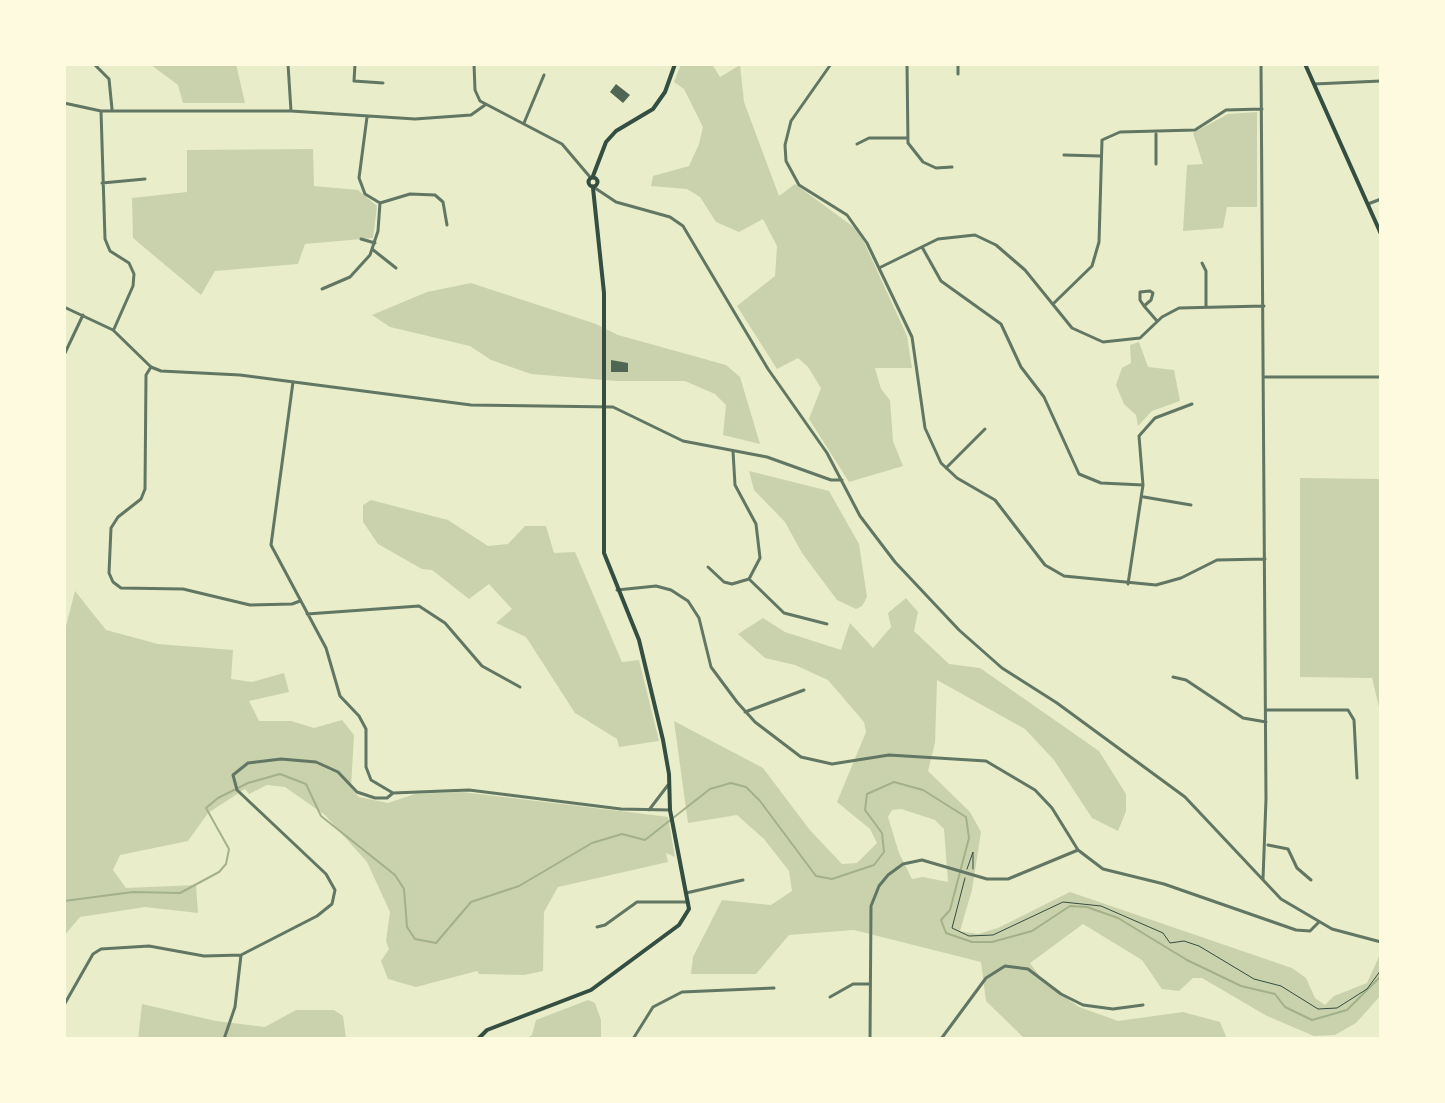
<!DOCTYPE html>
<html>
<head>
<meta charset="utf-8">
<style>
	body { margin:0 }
	#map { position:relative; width:1445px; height:1103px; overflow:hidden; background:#e9edc9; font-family:Literata,serif }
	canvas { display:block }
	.frame { position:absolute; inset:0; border:66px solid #fefae0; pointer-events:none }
</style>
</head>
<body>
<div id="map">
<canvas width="1445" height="1103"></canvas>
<div class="frame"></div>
</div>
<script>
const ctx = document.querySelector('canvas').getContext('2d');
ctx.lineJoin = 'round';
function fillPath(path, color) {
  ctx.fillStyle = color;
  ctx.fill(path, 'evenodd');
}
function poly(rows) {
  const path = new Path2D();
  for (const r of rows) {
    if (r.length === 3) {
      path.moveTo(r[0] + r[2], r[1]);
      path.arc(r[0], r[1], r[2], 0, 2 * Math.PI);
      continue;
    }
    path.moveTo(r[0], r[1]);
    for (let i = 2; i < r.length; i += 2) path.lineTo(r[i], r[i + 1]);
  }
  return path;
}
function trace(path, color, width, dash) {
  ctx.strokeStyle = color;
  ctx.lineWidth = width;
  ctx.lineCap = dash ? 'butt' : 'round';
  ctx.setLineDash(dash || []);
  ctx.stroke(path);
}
const green = poly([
	[150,64,236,64,245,103,183,103,178,85],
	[681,64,712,64,720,77,740,65,744,102,779,196,795,184,859,231,907,336,912,368,875,368,881,389,890,400,893,441,903,466,849,482,809,419,821,388,808,367,798,358,777,369,737,306,775,276,777,246,763,219,739,232,716,222,700,197,687,189,651,186,653,176,689,166,699,144,703,127,684,89,674,82],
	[1257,112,1257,207,1227,207,1223,228,1183,231,1187,165,1203,164,1193,133,1228,114],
	[313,149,314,186,358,190,377,206,373,238,305,244,298,264,215,271,201,295,133,238,132,198,187,192,187,150],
	[471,283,596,324,618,335,726,365,740,377,760,444,723,435,726,405,715,394,685,381,617,381,531,374,491,360,470,346,390,327,372,315,427,292],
	[1139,342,1148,367,1174,370,1180,401,1152,411,1138,426,1136,415,1124,404,1116,385,1122,368,1131,363,1130,345],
	[1381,460,1381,715,1372,678,1300,677,1300,478,1380,479],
	[749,471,829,491,859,544,867,597,862,606,856,609,837,600,802,553,785,522,754,490],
	[371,500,448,520,488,546,508,544,525,526,546,526,554,553,575,552,622,662,639,660,659,741,619,747,617,739,575,713,526,637,496,623,512,609,489,584,469,599,432,570,422,569,378,544,363,522,363,505],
	[75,591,106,630,158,644,233,650,231,679,252,682,284,673,289,692,249,701,259,721,291,721,314,728,342,720,354,735,351,788,359,797,388,803,415,794,462,792,661,816,668,817,675,857,666,853,668,862,558,887,544,912,543,971,524,975,479,974,477,971,416,987,388,979,381,961,389,949,386,941,390,912,367,862,325,815,285,787,267,785,249,794,245,789,208,813,188,841,120,855,113,870,126,888,196,885,198,913,145,907,80,917,64,936,64,634],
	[906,598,918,612,914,631,949,664,980,668,1099,751,1126,794,1126,811,1118,831,1092,818,1054,760,1025,729,937,680,935,743,928,771,970,812,981,832,972,890,960,931,978,934,998,928,1070,892,1292,968,1306,978,1315,998,1325,1005,1334,996,1367,983,1381,952,1381,995,1356,1023,1335,1035,1314,1036,1267,1016,1202,978,1193,978,1179,991,1162,989,1142,960,1083,924,1030,963,1044,982,1079,1007,1118,1021,1183,1012,1220,1022,1227,1039,1025,1039,986,1001,981,962,854,930,789,935,756,974,691,974,693,957,722,900,771,905,792,891,789,871,764,839,737,815,688,823,674,721,763,768,809,829,842,864,857,863,877,843,870,829,837,802,866,732,864,722,828,680,795,665,765,658,738,634,763,618,785,632,841,650,850,623,873,648,891,627,888,613],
	[901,809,935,820,944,829,948,882,923,877,912,879,899,853,888,817,892,810],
	[588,1000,595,1003,601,1020,601,1039,525,1039,532,1035,536,1020],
	[142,1004,216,1021,265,1027,296,1010,334,1010,343,1016,346,1039,138,1039]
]);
const stream = poly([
	[64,901,133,892,180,893,219,872,226,864,229,849,206,808,218,798,248,783,280,774,306,784,321,816,395,875,404,889,407,927,415,939,436,943,471,902,519,886,592,843,622,834,645,840,710,789,731,783,746,787,760,801,816,876,832,879,874,865,884,852,882,833,865,810,867,794,894,782,923,790,966,817,969,838,950,910,941,920,946,933,972,942,992,942,1032,931,1070,906,1087,907,1118,918,1187,960,1241,986,1275,994,1285,1007,1312,1020,1347,1010,1381,976]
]);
const building = poly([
	[616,84,630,95,623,103,610,92],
	[611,360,628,363,628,372,611,372]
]);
const path = poly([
	[967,869,973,852,973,869],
	[965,878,952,928,969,936,993,935,1063,902,1101,906,1163,933,1170,943,1184,941,1199,946,1254,979,1281,986,1318,1009,1337,1008,1367,989,1381,970]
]);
const minor = poly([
	[94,64,109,79,112,109],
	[288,64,291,111],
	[355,64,354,81,383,83],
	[831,64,791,121,785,145,786,161,799,185,847,215,867,243,912,337,925,428,941,463,957,478,995,500,1045,565,1064,576,1156,585,1181,578,1217,560,1265,559],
	[907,64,908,143,923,162,936,168,952,167],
	[958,64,958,74],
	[1261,64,1266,799,1263,879],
	[64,103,101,111,291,111,415,119,471,115,485,105],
	[101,111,105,239,110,251,129,263,134,274,133,286,114,329],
	[367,117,359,178,365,194,380,203,410,194,435,195,443,202,447,225],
	[524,123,544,75],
	[857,144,869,138,907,138],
	[1064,155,1100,156],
	[1156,164,1156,134],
	[102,183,145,179],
	[1368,204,1381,199],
	[361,239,375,243],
	[922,247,941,281,1001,324,1021,367,1044,397,1079,474,1101,483,1143,485],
	[372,249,396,268],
	[1202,263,1206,271,1206,306],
	[879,268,938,239,975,235,996,245,1025,270,1072,328,1103,342,1140,338,1162,317,1179,308,1264,306],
	[322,289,350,277,370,255,378,231,380,203],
	[1054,303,1092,266,1099,242,1102,140,1120,132,1195,130,1226,110,1262,109],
	[1144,306,1151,300,1153,293,1150,291,1140,292,1140,300,1144,306,1157,321],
	[64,307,113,330,151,367,146,375,145,489,141,499,118,517,111,528,109,573,113,582,121,588,183,589,250,605,292,604,300,601],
	[64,355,83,315],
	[1265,377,1381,377],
	[293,382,271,545,326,648,340,696,359,716,366,729,366,767,371,780,393,793],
	[946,468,985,429],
	[1144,497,1191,505],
	[708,567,724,582,732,584,749,579,760,558,756,524,735,485,733,451],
	[749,579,784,613,827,624],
	[1128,584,1143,485,1139,436,1155,418,1192,404],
	[617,590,656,586,671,590,688,601,699,618,711,667,737,702,755,722,801,757,832,764,889,755,986,761,1035,790,1052,808,1078,850,1103,869,1164,884,1296,930,1310,931,1319,922],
	[307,614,419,606,445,623,482,666,520,687],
	[1173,677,1186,680,1243,718,1266,722],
	[1266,710,1348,710,1354,720,1357,778],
	[745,712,804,690],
	[649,810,668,785],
	[1268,845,1288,849,1297,868,1311,880],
	[686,893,743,880],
	[597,927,605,925,637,902,688,902],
	[830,997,853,984,870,984],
	[64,1005,93,954,101,949,149,946,204,956,241,955,317,916,332,904,335,890,326,874,237,790,233,775,248,763,281,759,316,762,338,772,357,792,375,798,387,798,393,793,469,790,621,809,670,810],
	[224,1039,235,1007,241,955],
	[633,1039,653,1007,682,992,774,988],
	[870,1039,871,906,879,886,888,875,903,864,922,860,987,879,1008,879,1078,850],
	[941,1039,986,978,1005,966,1028,969,1061,994,1083,1005,1113,1009,1143,1005]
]);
const tertiary = poly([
	[474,64,475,90,480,101,562,144,590,177],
	[1314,84,1381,81],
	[595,188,616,202,670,217,683,226,768,369,827,453,860,516,895,562,959,630,1002,668,1057,703,1185,797,1281,899,1332,929,1381,942],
	[151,367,161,371,240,375,471,405,613,407,683,441,767,457,831,480,842,480]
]);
const secondary = poly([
	[1305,64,1381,234],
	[593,176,606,142,616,131,653,109,665,92,675,64],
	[593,182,4.5],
	[478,1039,487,1030,591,990,679,925,689,909,670,810,669,774,663,740,639,640,604,553,604,293,593,188]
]);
fillPath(green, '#cad2ad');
trace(stream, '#a3b18a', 2);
fillPath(building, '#4f6655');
trace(path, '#344e41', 1);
trace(minor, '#617663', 3);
trace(tertiary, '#617663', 3);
trace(secondary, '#344e41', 4);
</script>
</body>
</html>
